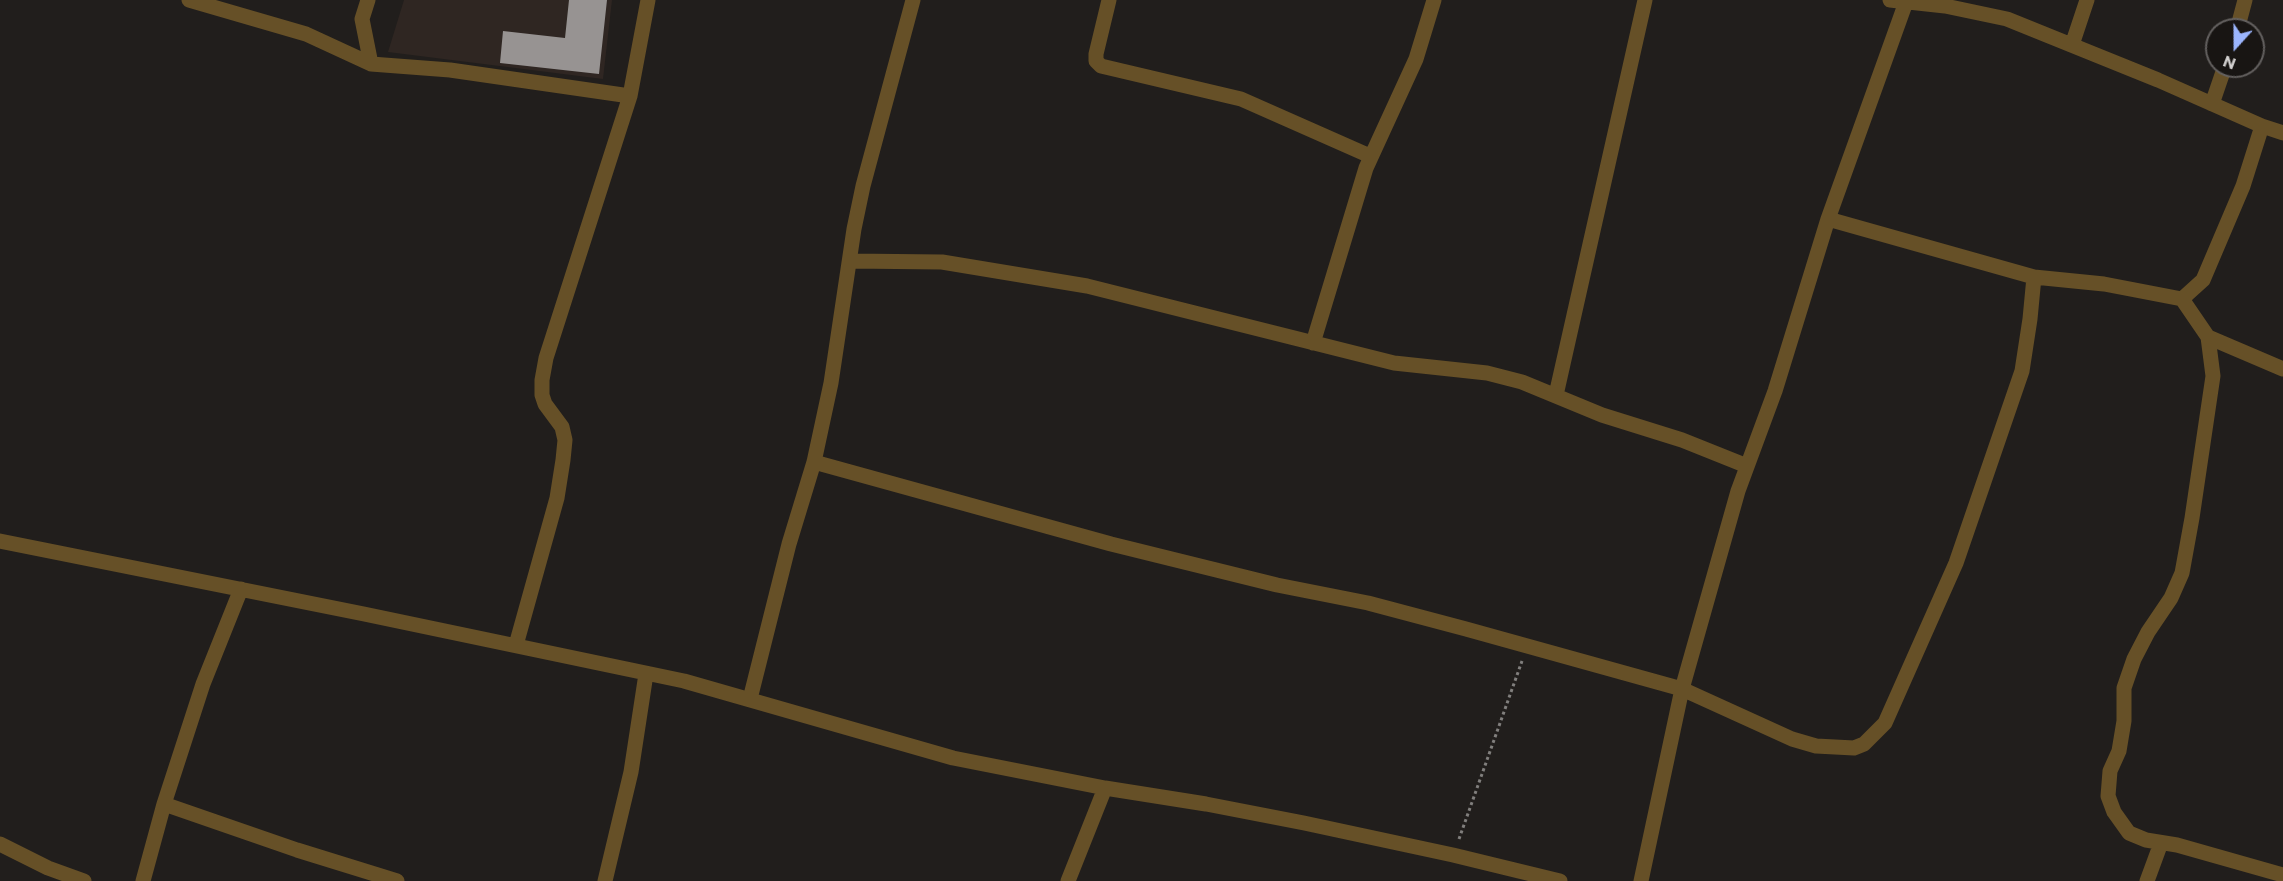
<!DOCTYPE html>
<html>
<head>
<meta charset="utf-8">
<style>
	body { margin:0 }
	#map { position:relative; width:2283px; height:881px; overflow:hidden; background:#211e1c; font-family:Commissioner,sans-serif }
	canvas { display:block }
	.north { position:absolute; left:2205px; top:18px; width:60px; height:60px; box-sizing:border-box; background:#181513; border:2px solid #63605f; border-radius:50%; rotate:201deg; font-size:16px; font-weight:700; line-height:24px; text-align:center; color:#d3d1d0 }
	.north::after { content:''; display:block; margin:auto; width:21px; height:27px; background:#9bb5fd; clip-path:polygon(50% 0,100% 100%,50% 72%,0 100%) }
</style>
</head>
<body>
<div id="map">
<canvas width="2283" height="881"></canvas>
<div class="north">N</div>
</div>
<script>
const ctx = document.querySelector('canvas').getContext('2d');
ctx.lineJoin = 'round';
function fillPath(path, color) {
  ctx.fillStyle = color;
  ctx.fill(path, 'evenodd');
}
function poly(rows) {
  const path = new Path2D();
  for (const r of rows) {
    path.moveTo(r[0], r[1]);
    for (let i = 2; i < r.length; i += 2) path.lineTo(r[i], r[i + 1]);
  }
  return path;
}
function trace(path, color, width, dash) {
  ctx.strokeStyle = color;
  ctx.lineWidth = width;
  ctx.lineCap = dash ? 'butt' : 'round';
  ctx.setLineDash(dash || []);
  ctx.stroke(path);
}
const built = poly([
	[404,0,612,0,603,79,388,52]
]);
const building = poly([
	[569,0,607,0,599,74,500,63,503,31,565,38]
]);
const path = poly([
	[1459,839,1522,661]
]);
const minor = poly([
	[189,0,306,34,371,64,450,70,630,96],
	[368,0,362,19,371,64],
	[1109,0,1096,54,1096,61,1101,66,1241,99,1370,156],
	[2237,30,2245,0],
	[2072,45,2087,0],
	[2212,104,2225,66],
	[2262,126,2283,133],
	[1828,219,2034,277],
	[850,261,942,262,1087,286,1394,363,1487,373,1522,382,1602,415,1682,440,1747,466],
	[2182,299,2208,337,2213,376,2192,518,2182,573,2171,598,2148,632,2134,659,2124,688,2124,721,2119,751,2110,771,2108,796,2114,812,2129,833,2146,840,2177,845,2283,875],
	[2208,337,2283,369],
	[1313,343,1366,168,1416,59,1434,0],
	[1556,395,1645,0],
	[814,462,1111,544,1277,585,1368,603,1466,629,1682,689,1792,739,1816,746,1854,748,1864,744,1885,723,1956,563,2022,371,2030,319,2034,277,2104,284,2182,299,2203,280,2243,186,2262,126,2158,80,2007,19,1945,6,1890,0],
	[0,541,364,614,684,681,953,758,1105,788,1206,804,1304,823,1453,855,1560,881],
	[516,645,557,498,563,460,565,440,562,427,545,404,542,395,542,380,546,358,630,96,648,0],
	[750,699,789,544,814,462,831,383,854,229,863,186,913,0],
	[164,804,297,850,397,881],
	[0,844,48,868,84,881],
	[143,881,164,804,203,684,241,589],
	[605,881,631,772,646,674],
	[1068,881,1105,788],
	[1641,881,1682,689,1738,491,1775,391,1828,219,1906,2],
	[2147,881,2161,843]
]);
fillPath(built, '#2f2622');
fillPath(building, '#979392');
trace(path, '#817f7d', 3, [3, 3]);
trace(minor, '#665027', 15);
</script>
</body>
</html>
